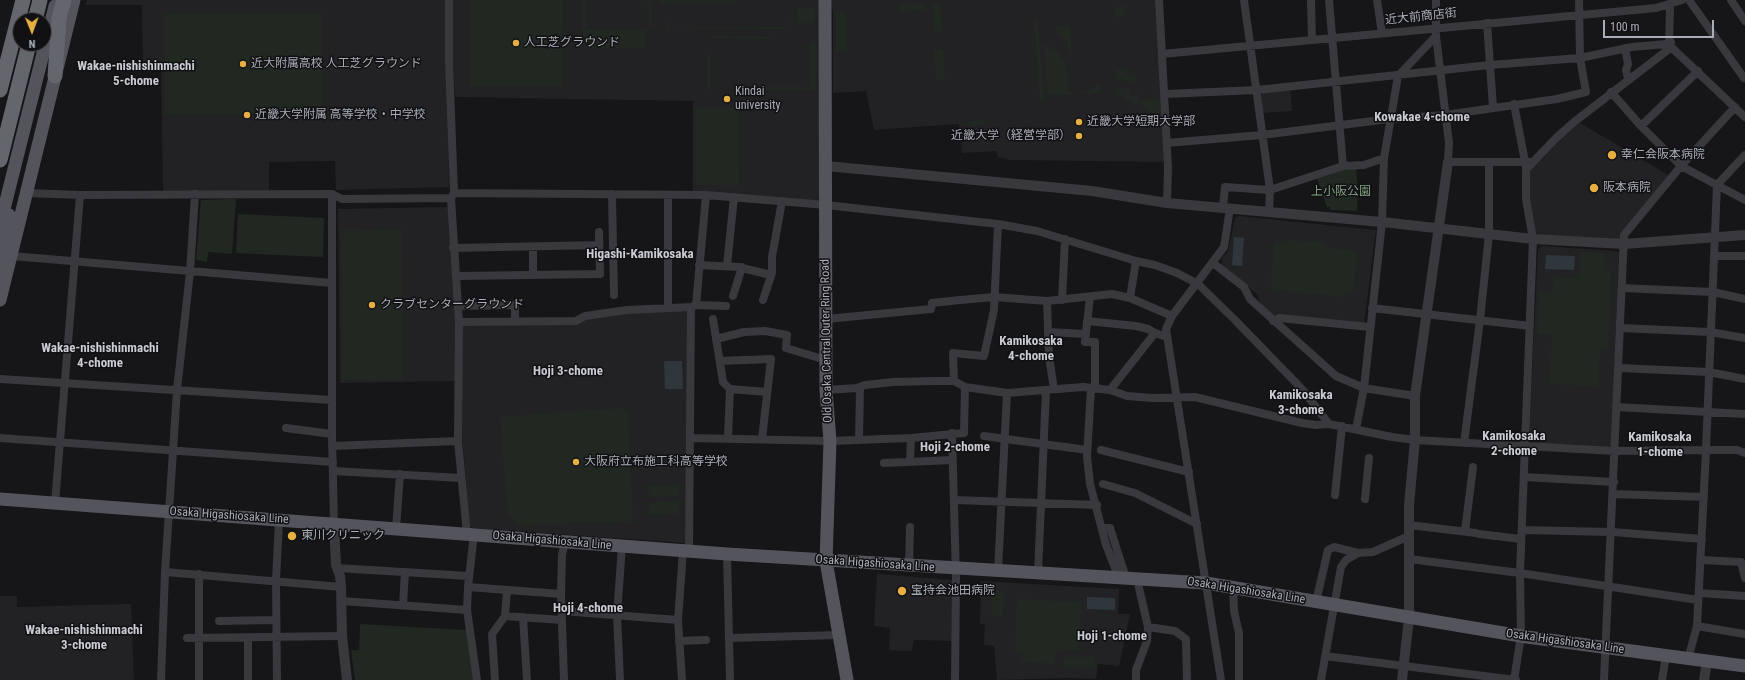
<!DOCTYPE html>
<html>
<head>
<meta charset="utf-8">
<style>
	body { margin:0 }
	#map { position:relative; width:1745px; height:680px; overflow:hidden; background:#161618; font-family:"Roboto Condensed",sans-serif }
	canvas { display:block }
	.north { position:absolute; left:12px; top:12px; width:40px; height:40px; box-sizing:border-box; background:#111113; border:1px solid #4e4f55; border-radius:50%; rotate:179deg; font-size:11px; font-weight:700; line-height:16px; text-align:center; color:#a9adb7 }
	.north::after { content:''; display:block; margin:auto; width:14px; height:18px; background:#e5af41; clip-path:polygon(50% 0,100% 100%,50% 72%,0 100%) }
	.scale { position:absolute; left:1603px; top:20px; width:111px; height:18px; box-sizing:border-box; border:2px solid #a9adb7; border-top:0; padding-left:5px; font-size:12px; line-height:14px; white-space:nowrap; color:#a9adb7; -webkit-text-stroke:3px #111113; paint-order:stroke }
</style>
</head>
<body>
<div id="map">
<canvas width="1745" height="680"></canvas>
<div class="north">N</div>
<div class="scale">100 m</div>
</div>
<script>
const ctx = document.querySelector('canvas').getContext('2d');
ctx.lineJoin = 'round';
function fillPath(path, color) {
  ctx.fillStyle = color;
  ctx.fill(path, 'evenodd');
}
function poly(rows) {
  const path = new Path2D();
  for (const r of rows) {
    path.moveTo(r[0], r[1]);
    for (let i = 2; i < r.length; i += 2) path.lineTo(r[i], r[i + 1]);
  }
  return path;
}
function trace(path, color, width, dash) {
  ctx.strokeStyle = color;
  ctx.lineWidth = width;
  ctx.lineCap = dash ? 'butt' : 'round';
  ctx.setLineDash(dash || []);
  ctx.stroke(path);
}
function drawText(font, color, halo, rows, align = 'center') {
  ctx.font = font + ' "Roboto Condensed","Noto Sans JP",sans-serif';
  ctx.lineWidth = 3;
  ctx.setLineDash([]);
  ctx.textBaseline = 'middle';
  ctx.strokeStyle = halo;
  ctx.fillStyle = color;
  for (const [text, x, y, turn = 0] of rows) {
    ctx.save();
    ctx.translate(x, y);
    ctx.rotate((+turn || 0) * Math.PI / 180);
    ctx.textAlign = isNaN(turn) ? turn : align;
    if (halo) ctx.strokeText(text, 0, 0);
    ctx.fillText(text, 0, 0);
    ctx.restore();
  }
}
const built = poly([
	[87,0,446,0,449,187,336,190,335,161,269,162,269,191,163,193,161,70,143,69,142,5,85,5],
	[453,0,820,0,820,197,816,201,693,192,693,101,455,97,453,61],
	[830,0,1157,0,1164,162,1010,160,998,157,996,151,962,153,959,124,874,130,866,91,833,93,833,12],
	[1290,89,1292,111,1262,113,1260,96,1264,91],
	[1580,123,1670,176,1620,240,1541,236,1535,232,1529,201,1529,170,1556,140],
	[449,207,456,322,455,381,340,383,338,209],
	[1238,216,1376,230,1364,324,1274,315,1261,304,1257,294,1222,265,1222,258,1228,252,1235,218],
	[1542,246,1616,251,1619,253,1611,445,1606,448,1532,444,1529,440,1538,250],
	[689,310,687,542,685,543,473,528,470,525,460,411,463,325,613,316,628,312],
	[877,574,952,580,952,641,914,640,912,651,889,650,890,628,874,626],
	[981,581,1119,589,1118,614,1130,614,1119,666,1098,664,1096,679,1071,678,997,680,994,646,984,645,985,625,980,624],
	[0,596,17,596,17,607,131,604,134,680,0,680]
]);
const green = poly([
	[470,0,563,0,562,86,470,86],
	[583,0,586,0,586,28,583,28],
	[645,0,651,0,652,27,649,27,649,2,645,2],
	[661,0,735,0,735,3,661,3,660,18],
	[924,4,924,10,900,12,899,5],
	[933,4,940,4,942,32,935,32],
	[1115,7,1129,7,1124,9,1124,14,1128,14,1128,15,1115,17],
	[797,8,815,8,815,23,797,23],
	[836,12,846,12,846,51,836,51],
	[321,13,322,114,165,115,164,14],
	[786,13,787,29,667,29,669,19,669,28,786,27],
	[1038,21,1044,100,1040,100,1034,22],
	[1070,25,1072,57,1066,41,1057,34,1056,26],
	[583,29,645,30,645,48,583,48],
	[712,36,772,37,772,39,712,38],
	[810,42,817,43,816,90,810,90],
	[1044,45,1055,50,1064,61,1067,69,1069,92,1072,92,1072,94,1048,95],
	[943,49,945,79,936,80,934,50],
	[708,55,711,55,711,89,708,89],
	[1126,69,1126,74,1136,76,1136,82,1117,79,1116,70],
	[1100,84,1101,93,1082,94,1082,92,1093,89],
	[766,87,806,87,806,90,766,90],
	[1129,88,1129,96,1138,95,1138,108,1122,95,1117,95,1117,91,1115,89],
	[1160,99,1161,114,1154,114,1146,110,1140,100],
	[695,108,738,108,739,185,696,185],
	[984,120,985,124,969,126,969,121],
	[1343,169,1356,169,1358,192,1357,211,1330,210,1330,207,1327,207,1317,178],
	[236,199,232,254,208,252,207,262,196,260,201,200],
	[238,214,324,218,323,257,236,253],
	[401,230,402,380,342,380,341,231],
	[1287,240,1325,242,1325,248,1352,250,1357,254,1353,293,1346,293,1345,297,1275,290,1271,283,1274,243,1286,244],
	[1581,252,1604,253,1603,270,1611,271,1608,349,1600,349,1598,386,1550,384,1552,335,1537,334,1539,293,1553,293,1553,276,1579,278],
	[621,408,628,414,633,521,520,525,508,513,500,417],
	[678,485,679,496,649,498,648,486],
	[679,501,679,513,649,514,649,502],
	[992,591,1004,591,1003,616,991,616],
	[1017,599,1081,602,1079,650,1056,649,1055,664,1023,662,1023,653,1015,653],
	[360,624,466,630,474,680,355,680,351,650,359,650],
	[1064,657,1094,657,1094,667,1064,667]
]);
const water = poly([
	[1234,237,1244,238,1242,266,1232,265],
	[1546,255,1575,256,1574,270,1545,269],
	[664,361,682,361,683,389,665,389],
	[1087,597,1115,598,1115,610,1087,609]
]);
const minor = poly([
	[1159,0,1168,167,1167,203],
	[1244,0,1270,190,1269,211],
	[1311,0,1312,40],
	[1329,0,1343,166,1364,165,1384,158,1382,222,1364,388,1356,429],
	[1377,0,1382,33],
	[1436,0,1436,36,1449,143,1448,162,1533,162,1556,138,1574,122,1669,49,1670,5],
	[1689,0,1744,78],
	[1731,0,1745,21],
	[1487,23,1493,107],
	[1670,46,1745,117],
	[1625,48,1628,64,1626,70,1628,79],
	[1162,54,1656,8,1682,0],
	[1611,92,1641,126,1681,166,1745,200],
	[1165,94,1257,90,1490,65,1580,58,1632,47,1667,44,1671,42],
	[1514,104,1526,167],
	[1641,126,1698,71],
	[1167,143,1262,135,1389,119,1445,115,1557,99,1586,92,1580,58,1579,0],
	[1384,158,1398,76,1436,36],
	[27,193,80,195,332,194,342,199,451,198,454,193,449,61,449,0],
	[454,193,706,195,826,205,998,224,1037,231,1136,261,1155,265,1177,273,1198,284,1234,319,1302,389,1329,424],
	[332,194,332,434,334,525],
	[612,194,614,295],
	[451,198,459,322,458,441,467,534],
	[1223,207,1225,187,1270,190,1343,166],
	[533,247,533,275],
	[453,248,599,245],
	[12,256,332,283],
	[1714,256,1745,256],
	[1213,263,1244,287,1250,299,1336,376,1364,388,1415,396],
	[699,265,738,267,771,275],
	[727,266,734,197],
	[457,276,600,274,599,232],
	[1622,288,1713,292,1745,299],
	[733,296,742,267],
	[1090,297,1085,342,1095,342,1095,389],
	[1130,298,1136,261],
	[763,300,772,273,772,257,782,201],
	[1062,300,1065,239],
	[1047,301,1049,357,1054,389],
	[697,305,726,306],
	[458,306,515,305,515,322],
	[668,308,668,195],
	[1372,308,1530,326],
	[713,319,723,382,730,389,767,392],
	[826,319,931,309,932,303,960,300,994,297,1047,301,1112,294,1130,298,1172,316],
	[1087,321,1136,326,1148,329,1155,333],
	[1273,321,1279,318,1370,327],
	[459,322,576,321,585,316,627,310,691,307,696,305,706,195],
	[1621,328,1710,332,1745,338],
	[1048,332,1086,334],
	[716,339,744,332,765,331,787,335,786,348,826,360],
	[720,361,771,359,762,439],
	[1619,368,1709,372,1745,379],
	[0,379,332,400],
	[954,381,953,353,984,356,994,310,998,224],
	[1091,388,1087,456,1090,484,1106,545,1119,578],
	[826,390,857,388,865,385,893,382,933,381,954,381,965,387,1007,393,1083,387,1110,390,1127,396,1152,398,1195,397,1302,423,1316,425,1329,424,1392,437,1415,440,1615,451,1706,450,1737,450,1745,453],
	[1110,390,1155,333,1167,337],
	[1616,407,1745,414],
	[286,428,332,434],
	[952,433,956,578,955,680],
	[984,436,1087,450],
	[0,438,333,462],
	[690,438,830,441,911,438,964,433,965,387],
	[728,438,730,389],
	[859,440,860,387],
	[1464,443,1480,320,1489,234,1489,163],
	[332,446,458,441],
	[1101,450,1189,472],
	[910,461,911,438],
	[884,463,953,460],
	[333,471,461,478],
	[1524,477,1614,482],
	[1103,484,1135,493,1197,524],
	[1613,494,1704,497],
	[1335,495,1342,426],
	[1365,499,1369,458],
	[954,500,1097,505],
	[55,503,80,195],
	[1409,525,1476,533],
	[1102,528,1110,528,1126,578],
	[396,529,400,474],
	[1522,530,1612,532,1702,539],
	[1465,531,1473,467],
	[474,534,468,587,561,594],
	[1479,534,1521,539],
	[689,551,691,307],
	[727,554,730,680],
	[1409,559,1520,573,1698,600],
	[1700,560,1741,562,1745,578],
	[909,566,910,527],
	[337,568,469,576],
	[998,571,1007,393],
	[165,572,341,587],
	[1038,573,1046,390],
	[199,574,199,680],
	[468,587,467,610,477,680],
	[1233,587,1234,611,1239,633,1239,680],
	[1699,593,1745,596],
	[342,601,467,610],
	[1316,602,1328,550,1334,547,1358,553],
	[403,605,405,572],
	[562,611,678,620],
	[505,616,562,620],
	[523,617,527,680],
	[219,621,276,620],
	[1697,626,1745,634],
	[1148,627,1175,631,1186,639,1187,680],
	[187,638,342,636],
	[248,638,248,680],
	[729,638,840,635],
	[679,641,706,640],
	[1325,656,1516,680],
	[1688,659,1697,626,1706,450,1717,185,1745,155],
	[161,680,165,572,177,390,190,272,195,194],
	[277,680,276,580,279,520],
	[495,680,492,634,505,616,507,590],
	[564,680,561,594,562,555,565,542],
	[620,680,617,615,622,546],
	[682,680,678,620,683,551],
	[1136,680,1136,670,1147,641,1148,627,1137,579],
	[1221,680,1166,329,1172,316,1224,247,1230,208],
	[1321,680,1341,567,1346,560,1358,553,1373,552,1409,536],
	[1514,680,1521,636,1520,573,1533,239,1526,199,1526,170,1533,162],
	[1604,680,1624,235,1681,166,1735,107],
	[1662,680,1666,656]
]);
const tertiary = poly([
	[826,166,1092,191,1167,203,1382,222,1533,239,1624,244,1745,235],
	[334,525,336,565,340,576,341,587,342,636,347,680],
	[1402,680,1409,618,1409,505,1415,440,1415,396,1448,162],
	[1704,680,1707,662]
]);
const primary = poly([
	[825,0,826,390,830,441,826,561,847,680],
	[0,225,55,6],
	[2,265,9,215],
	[0,300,74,0],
	[0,499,727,554,1206,583,1527,637,1745,666]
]);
const motorway = poly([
	[35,20,40,0],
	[55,76,59,18,64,0],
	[0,90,23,0],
	[0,160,29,44]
]);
const markers = [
	[516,43,4,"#e5af41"],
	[243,64,4,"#e5af41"],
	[727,99,4,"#e5af41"],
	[247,115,4,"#e5af41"],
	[1079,122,4,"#e5af41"],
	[1079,136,4,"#e5af41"],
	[1612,155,5,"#e5af41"],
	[1594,188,5,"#e5af41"],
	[372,305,4,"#e5af41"],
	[576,462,4,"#e5af41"],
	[292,536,5,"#e5af41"],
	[902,591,5,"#e5af41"]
];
const streetNames = [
	["近大前商店街",1421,17,-6],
	["Old Osaka Central Outer Ring Road",827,341,-91],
	["Osaka Higashiosaka Line",229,516,4],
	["Osaka Higashiosaka Line",552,541,5],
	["Osaka Higashiosaka Line",875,564,4],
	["Osaka Higashiosaka Line",1246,591,9],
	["Osaka Higashiosaka Line",1565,642,8]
];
const poiNames = [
	["人工芝グラウンド",524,43],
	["近大附属高校 人工芝グラウンド",251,64],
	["Kindai",735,92],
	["university",735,106],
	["近畿大学附属 高等学校・中学校",255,115],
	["近畿大学短期大学部",1087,122],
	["近畿大学（経営学部）",1071,136,"right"],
	["幸仁会阪本病院",1621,155],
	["阪本病院",1603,188],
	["クラブセンターグラウンド",380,305],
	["大阪府立布施工科高等学校",584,462],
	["東川クリニック",301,536],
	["宝持会池田病院",911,591]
];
const parkNames = [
	["上小阪公園",1341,192]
];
const neighbourhoodNames = [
	["Wakae-nishishinmachi",136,67],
	["5-chome",136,82],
	["Kowakae 4-chome",1422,118],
	["Higashi-Kamikosaka",640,255],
	["Kamikosaka",1031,342],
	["4-chome",1031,357],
	["Wakae-nishishinmachi",100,349],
	["4-chome",100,364],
	["Hoji 3-chome",568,372],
	["Kamikosaka",1301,396],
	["3-chome",1301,411],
	["Kamikosaka",1514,437],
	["2-chome",1514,452],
	["Kamikosaka",1660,438],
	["1-chome",1660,453],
	["Hoji 2-chome",955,448],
	["Hoji 4-chome",588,609],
	["Wakae-nishishinmachi",84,631],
	["3-chome",84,646],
	["Hoji 1-chome",1112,637]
];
fillPath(built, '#222225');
fillPath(green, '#212822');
fillPath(water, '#2f373d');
trace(minor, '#38383d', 8);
trace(tertiary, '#38383d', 10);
trace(primary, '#54555c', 13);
trace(motorway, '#64666d', 15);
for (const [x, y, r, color] of markers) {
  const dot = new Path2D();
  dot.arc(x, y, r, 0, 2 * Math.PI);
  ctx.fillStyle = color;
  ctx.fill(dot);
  trace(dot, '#111113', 1.5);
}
drawText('12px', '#a9adb7', '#111113', streetNames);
drawText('12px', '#a9adb7', '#111113', poiNames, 'left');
drawText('12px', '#82a184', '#111113', parkNames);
drawText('bold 13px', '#caccd3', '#111113', neighbourhoodNames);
</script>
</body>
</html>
